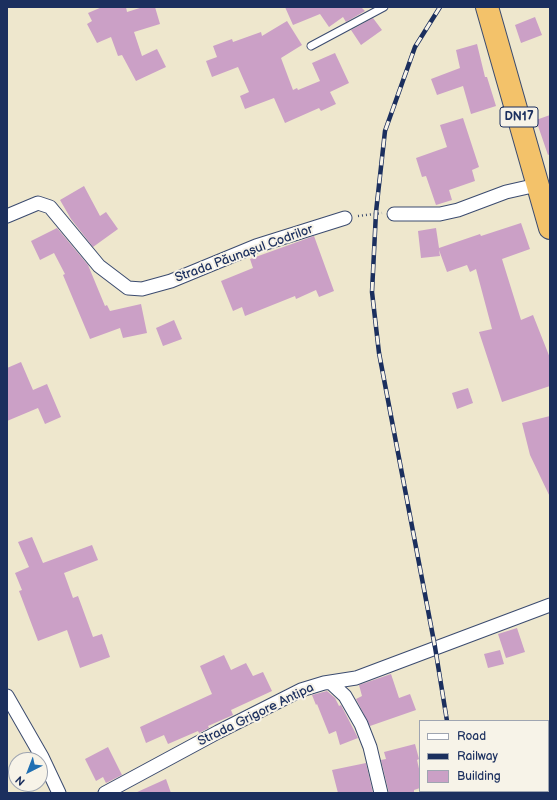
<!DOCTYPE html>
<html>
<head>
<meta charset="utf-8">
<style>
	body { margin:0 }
	#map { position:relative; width:557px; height:800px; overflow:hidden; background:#eee7cd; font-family:"Balsamiq Sans",sans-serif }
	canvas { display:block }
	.frame { position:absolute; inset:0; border:8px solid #1b2f5e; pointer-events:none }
	.legend { position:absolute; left:419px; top:720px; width:130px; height:72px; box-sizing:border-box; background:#f7f3e8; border:1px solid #9fa5b1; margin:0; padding:5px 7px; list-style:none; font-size:12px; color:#1b2f5e }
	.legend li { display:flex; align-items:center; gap:8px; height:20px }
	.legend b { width:20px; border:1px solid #9fa5b1 }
	.north { position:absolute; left:8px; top:752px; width:40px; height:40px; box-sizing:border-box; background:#f7f3e8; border:1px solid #9fa5b1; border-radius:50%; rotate:222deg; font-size:11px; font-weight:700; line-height:16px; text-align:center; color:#1b2f5e }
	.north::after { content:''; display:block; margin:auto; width:14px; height:18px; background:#1f6fb2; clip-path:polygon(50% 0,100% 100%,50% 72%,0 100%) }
</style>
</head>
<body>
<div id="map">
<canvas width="557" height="800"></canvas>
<div class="frame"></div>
<ul class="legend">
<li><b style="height:5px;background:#fff"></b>Road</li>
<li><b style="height:5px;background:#1b2f5e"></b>Railway</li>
<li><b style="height:11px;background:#cba0c6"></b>Building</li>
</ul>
<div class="north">N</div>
</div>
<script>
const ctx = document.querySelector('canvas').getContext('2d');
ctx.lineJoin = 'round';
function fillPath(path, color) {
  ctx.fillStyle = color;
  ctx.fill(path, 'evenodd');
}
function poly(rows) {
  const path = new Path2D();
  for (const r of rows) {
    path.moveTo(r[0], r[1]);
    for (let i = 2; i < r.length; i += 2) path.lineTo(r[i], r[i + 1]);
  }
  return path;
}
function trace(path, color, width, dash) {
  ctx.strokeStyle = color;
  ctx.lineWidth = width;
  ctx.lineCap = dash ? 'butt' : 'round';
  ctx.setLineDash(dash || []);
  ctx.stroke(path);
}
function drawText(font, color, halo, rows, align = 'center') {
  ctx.font = font + ' "Balsamiq Sans",sans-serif';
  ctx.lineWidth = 4;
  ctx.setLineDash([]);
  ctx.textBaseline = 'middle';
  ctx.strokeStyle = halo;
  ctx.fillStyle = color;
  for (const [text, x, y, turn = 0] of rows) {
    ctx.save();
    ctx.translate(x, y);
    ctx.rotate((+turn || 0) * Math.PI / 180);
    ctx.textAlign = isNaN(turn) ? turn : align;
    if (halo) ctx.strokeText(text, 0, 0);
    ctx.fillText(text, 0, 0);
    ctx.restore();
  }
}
const building = poly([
	[102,7,126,7,127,12,143,7,155,7,160,24,134,32,142,56,157,49,166,67,136,81,122,55,118,56,111,37,97,43,87,24,92,21,88,13],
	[285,7,361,7,365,11,346,22,343,17,329,27,320,14,293,25],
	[535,17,542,35,521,43,515,25],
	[373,18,382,30,361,45,351,30],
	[287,21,302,45,281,58,293,90,297,88,298,90,320,81,312,63,335,53,349,83,330,92,336,104,321,111,319,108,285,123,274,98,245,109,240,96,249,92,238,67,212,77,206,61,217,57,213,46,232,39,233,42,261,32,262,36],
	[477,44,485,77,487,77,496,106,471,114,463,86,437,95,431,79,460,68,456,50],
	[550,115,550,154,548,155,536,120],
	[463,118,479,167,472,170,475,181,449,190,452,200,436,205,426,176,422,177,416,158,447,147,440,125],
	[84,186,100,216,106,212,118,229,93,247,71,219,60,200],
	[521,223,530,249,502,259,521,320,533,315,550,358,550,386,502,402,479,332,492,329,476,269,470,272,467,265,447,272,439,250,440,256,421,258,418,231,436,228,439,248,480,234,481,236],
	[57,228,88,265,105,306,107,305,110,311,141,304,147,333,123,338,120,328,90,339,63,275,65,274,54,253,40,260,31,241],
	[314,236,334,291,319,297,316,290,296,299,295,296,245,316,242,307,233,311,221,281,253,268,250,259],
	[174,320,182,339,163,346,156,328],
	[21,362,33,390,47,384,61,417,45,424,38,408,7,421,7,368],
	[468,388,473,403,457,409,452,393],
	[550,416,550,497,530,455,522,423],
	[32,537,43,563,92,545,98,560,64,573,73,598,78,596,93,637,102,634,110,657,80,668,67,630,38,641,19,591,22,590,15,573,29,567,18,542],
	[517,628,525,652,506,658,498,634],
	[500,650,504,664,488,668,484,654],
	[224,655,231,670,246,663,253,676,263,672,272,691,231,710,233,715,208,726,209,728,199,733,198,731,168,744,164,735,146,743,140,727,212,694,200,666],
	[391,674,399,698,410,694,416,710,370,726,356,699,362,696,359,685],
	[327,691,335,698,339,706,341,705,358,738,340,745,336,731,329,734,317,704,316,705,312,695],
	[415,744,419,759,417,760,420,773,420,788,414,790,414,793,389,793,381,760,386,759,384,752],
	[108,747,122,775,106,783,103,777,96,781,85,759],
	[366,763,373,793,338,793,332,770],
	[166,779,171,793,135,793]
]);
const path = poly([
	[358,216,382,213]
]);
const lane = poly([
	[311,46,384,7]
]);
const street = poly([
	[394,214,440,214,458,210,506,192,537,185],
	[7,216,38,203,50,207,99,266,128,288,142,289,171,281,256,246,345,218],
	[330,682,345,696,361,724,370,747,381,793],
	[7,696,42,757,59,793],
	[105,793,218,732,301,690,324,683,356,678,550,605]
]);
const highway = poly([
	[487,7,550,228]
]);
const rail = poly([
	[440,7,415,47,385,131,376,212,372,292,379,353,435,647,447,721],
	[459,791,459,793]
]);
const shields = [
	[519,117,38]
];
const shieldNames = [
	["DN17",519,117]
];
const streetNames = [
	["Strada Păunașul Codrilor",244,254,-20],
	["Strada Grigore Antipa",256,715,-26]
];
fillPath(building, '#cba0c6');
trace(lane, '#3b4b6f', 9);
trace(street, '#3b4b6f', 15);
trace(highway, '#3b4b6f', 24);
trace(path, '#3b4b6f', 2.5, [1, 3]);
trace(lane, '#fff', 7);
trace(street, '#fff', 13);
trace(highway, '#f3c26a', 22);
trace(rail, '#1b2f5e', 4.5);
trace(rail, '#f7f3e8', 3, [9]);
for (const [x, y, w] of shields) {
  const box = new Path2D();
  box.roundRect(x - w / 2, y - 10, w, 20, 3);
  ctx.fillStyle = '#f7f3e8';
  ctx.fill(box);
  trace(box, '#1b2f5e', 1);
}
drawText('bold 12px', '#1b2f5e', null, shieldNames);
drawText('13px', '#1b2f5e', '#f7f3e8', streetNames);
</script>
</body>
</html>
